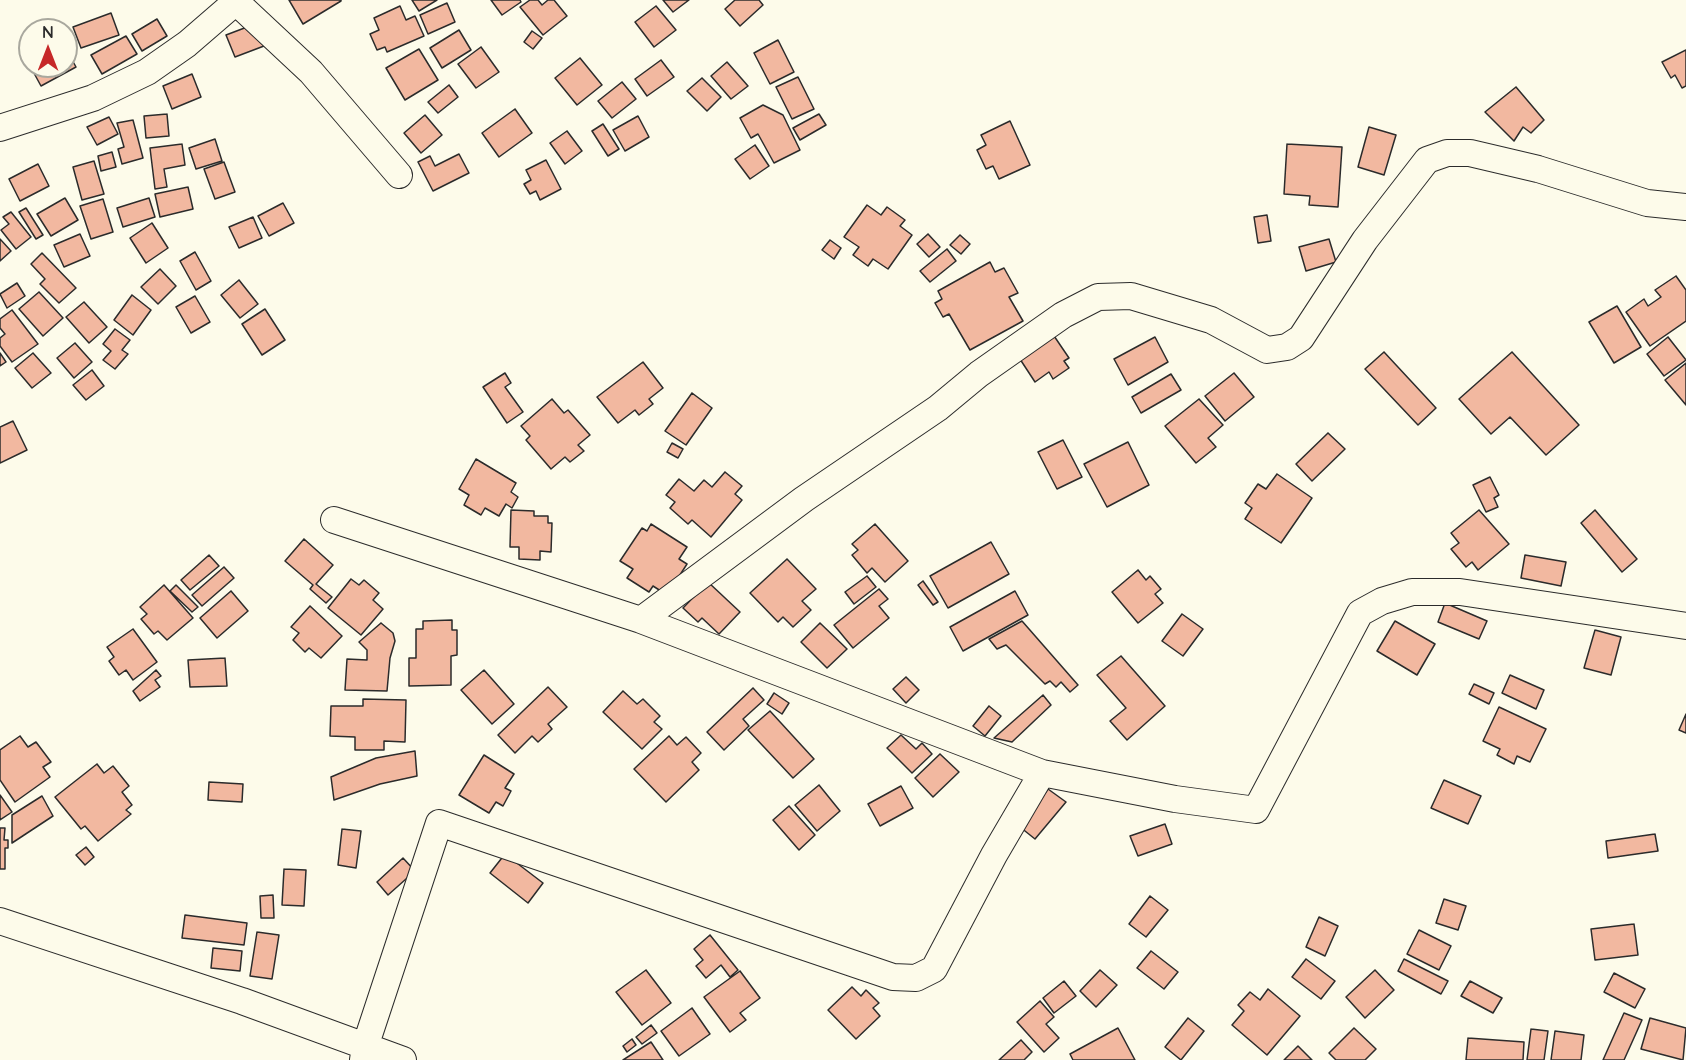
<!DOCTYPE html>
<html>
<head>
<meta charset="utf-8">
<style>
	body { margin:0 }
	#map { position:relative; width:1686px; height:1060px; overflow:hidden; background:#fdfbea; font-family:Quicksand,sans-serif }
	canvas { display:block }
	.north { position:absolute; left:18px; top:18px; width:60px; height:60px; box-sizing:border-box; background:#fdfbea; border:2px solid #a9a89e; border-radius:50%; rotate:0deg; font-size:16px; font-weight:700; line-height:24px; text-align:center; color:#2b2b2b }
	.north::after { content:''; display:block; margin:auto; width:21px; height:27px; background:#c62828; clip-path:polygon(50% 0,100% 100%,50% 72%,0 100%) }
</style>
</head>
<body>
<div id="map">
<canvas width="1686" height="1060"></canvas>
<div class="north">N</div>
</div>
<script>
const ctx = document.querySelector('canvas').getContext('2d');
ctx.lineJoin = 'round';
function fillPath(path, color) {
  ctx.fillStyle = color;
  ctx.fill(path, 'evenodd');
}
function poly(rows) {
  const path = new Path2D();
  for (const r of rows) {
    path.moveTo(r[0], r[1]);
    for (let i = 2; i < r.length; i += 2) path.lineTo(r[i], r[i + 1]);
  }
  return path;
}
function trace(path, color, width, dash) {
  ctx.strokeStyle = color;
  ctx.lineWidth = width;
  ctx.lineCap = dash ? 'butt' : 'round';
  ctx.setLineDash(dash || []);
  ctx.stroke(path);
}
const building = poly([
	[289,0,341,0,341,1,303,24,289,0],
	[412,0,437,0,419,11,412,0],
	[491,0,520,0,521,2,502,15,491,0],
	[530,0,538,0,542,5,548,0,554,0,567,16,543,35,520,7,530,0],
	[663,0,689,0,673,12,663,0],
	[735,0,759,0,763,5,740,26,725,9,735,0],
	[447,3,455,22,428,34,420,15,447,3],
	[400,6,406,20,415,16,424,36,387,52,385,47,377,50,370,34,379,30,374,18,400,6],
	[656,6,676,30,654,47,635,22,656,6],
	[111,13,119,35,81,48,73,27,111,13],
	[157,19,167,36,142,51,132,34,157,19],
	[255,24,264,46,235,57,226,35,255,24],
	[459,30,471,50,442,68,430,48,459,30],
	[532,31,542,38,533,49,524,42,532,31],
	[126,36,137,54,102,74,91,55,126,36],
	[778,40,794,72,770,84,754,53,778,40],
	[481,47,499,72,476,88,458,64,481,47],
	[66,49,76,67,41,86,29,64,66,66,66,49],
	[419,49,438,80,405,100,386,68,419,49],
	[1686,50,1686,86,1682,88,1675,75,1671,78,1662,62,1686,50],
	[580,58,602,85,577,105,555,78,580,58],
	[661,60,674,77,647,96,635,79,661,60],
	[727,62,748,86,731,99,711,76,727,62],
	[192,74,201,97,172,109,163,86,192,74],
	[798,77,814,109,792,119,776,87,798,77],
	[702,78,721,97,707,111,687,91,702,78],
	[622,82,636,99,612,118,598,101,622,82],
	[449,85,458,97,438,113,428,102,449,85],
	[1516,87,1544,120,1531,133,1523,127,1514,141,1485,112,1516,87],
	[763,105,783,115,800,150,774,163,758,134,751,138,740,118,763,105],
	[515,109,532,133,499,157,482,133,515,109],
	[167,114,169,136,146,138,144,116,167,114],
	[819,114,826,125,800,140,793,128,819,114],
	[425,115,442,135,421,153,404,133,425,115],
	[638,116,649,137,625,151,613,130,638,116],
	[109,117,118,134,97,145,87,127,109,117],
	[133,120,143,158,122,164,118,149,124,147,117,123,133,120],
	[1010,121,1030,165,999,179,993,166,986,169,977,150,986,145,981,135,1010,121],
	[603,124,619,149,608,156,592,131,603,124],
	[1369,127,1396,135,1384,175,1358,167,1369,127],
	[567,131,582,151,565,164,550,143,567,131],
	[215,139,222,161,196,169,189,148,215,139],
	[182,144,185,165,164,169,167,187,155,189,150,148,182,144],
	[1287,144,1342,147,1338,207,1309,205,1310,196,1284,194,1287,144],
	[755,145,769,166,750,179,735,159,755,145],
	[112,152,116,167,101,171,98,156,112,152],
	[459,154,469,173,433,191,418,162,430,156,435,166,459,154],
	[546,160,561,189,540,200,536,191,530,194,524,184,531,180,526,170,546,160],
	[94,161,104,194,82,200,73,167,94,161],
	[224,162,235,192,215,199,204,169,224,162],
	[38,164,49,186,20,201,9,179,38,164],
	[188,187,193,209,160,217,155,194,188,187],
	[65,198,78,220,51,236,37,214,65,198],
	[149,198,155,217,123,227,117,208,149,198],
	[103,199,113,232,91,239,80,206,103,199],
	[283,203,294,223,269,236,258,216,283,203],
	[867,205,881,215,887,207,905,220,900,226,912,235,888,269,873,259,868,266,853,255,859,247,844,237,867,205],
	[26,208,43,235,36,239,19,212,26,208],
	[11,212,31,237,16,249,1,230,9,224,3,217,11,212],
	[1267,215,1271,241,1258,243,1254,217,1267,215],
	[253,217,262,238,239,248,229,227,253,217],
	[152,223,168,248,146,263,130,238,152,223],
	[80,234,90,256,64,267,54,245,80,234],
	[928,234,940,247,929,257,917,244,928,234],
	[960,235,970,244,961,254,950,245,960,235],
	[0,239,11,251,0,261,0,239],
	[1329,239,1336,262,1306,271,1299,247,1329,239],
	[830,240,841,248,834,259,822,250,830,240],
	[947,249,956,261,930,282,920,271,947,249],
	[195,252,211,281,196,290,180,261,195,252],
	[42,253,76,288,59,303,40,284,45,279,31,264,42,253],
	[990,262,995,272,1004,268,1018,293,1009,297,1023,321,970,350,949,314,943,317,935,303,942,299,938,291,990,262],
	[160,269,176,286,158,304,141,287,160,269],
	[1676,276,1686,290,1686,321,1650,346,1626,312,1644,299,1648,306,1661,297,1655,290,1676,276],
	[239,280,258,304,240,318,221,295,239,280],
	[17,283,25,296,7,308,0,294,17,283],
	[39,292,63,318,43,336,19,309,39,292],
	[132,295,151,310,133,335,114,320,132,295],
	[195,296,210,322,191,333,176,307,195,296],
	[84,302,107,327,89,343,66,317,84,302],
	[1617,306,1641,347,1614,363,1589,322,1617,306],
	[265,309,285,340,262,355,242,324,265,309],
	[12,310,38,344,12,362,0,346,0,338,5,334,0,328,0,319,12,310],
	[115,329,130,340,122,350,128,354,115,369,103,360,111,351,103,344,115,329],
	[1050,330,1069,358,1064,361,1069,368,1053,379,1049,372,1035,382,1016,353,1050,330],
	[1155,337,1168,362,1128,385,1114,359,1155,337],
	[1668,337,1686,360,1664,376,1647,354,1668,337],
	[75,343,92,362,74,378,57,358,75,343],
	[1384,352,1436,408,1418,425,1365,369,1384,352],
	[1512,352,1579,425,1546,455,1510,417,1491,434,1459,399,1512,352],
	[0,353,6,362,0,366,0,353],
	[33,353,51,373,32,388,15,368,33,353],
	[643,362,663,388,649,399,653,404,639,415,635,410,618,423,597,397,643,362],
	[1686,363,1686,405,1665,380,1686,363],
	[92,370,104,386,86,400,73,385,92,370],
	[505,373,511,383,505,387,523,412,507,423,483,387,505,373],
	[1234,373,1254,397,1225,421,1205,396,1234,373],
	[1171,374,1181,390,1141,413,1132,397,1171,374],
	[692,393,712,408,686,445,665,431,692,393],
	[552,399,564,413,568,410,590,435,578,445,584,451,570,462,565,457,551,469,526,440,530,436,521,426,552,399],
	[1199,399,1223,425,1208,438,1216,447,1196,463,1165,426,1199,399],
	[13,421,27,450,0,463,0,427,13,421],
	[1328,433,1345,449,1312,481,1296,464,1328,433],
	[1063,440,1082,477,1057,489,1038,452,1063,440],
	[1128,442,1149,485,1107,507,1084,464,1128,442],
	[672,443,683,449,678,458,667,452,672,443],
	[476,459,516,483,511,492,518,497,512,508,506,504,499,516,485,508,481,515,464,505,469,495,459,489,476,459],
	[725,472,742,486,735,494,742,500,711,537,692,520,688,524,670,508,675,502,666,495,679,479,694,491,704,480,712,487,725,472],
	[1277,474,1312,498,1281,543,1245,519,1252,508,1245,503,1258,484,1266,489,1277,474],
	[1490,477,1499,495,1494,498,1498,507,1486,512,1473,485,1490,477],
	[511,510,534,511,534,516,548,516,548,523,552,523,551,552,540,551,540,560,519,559,519,547,510,547,511,510],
	[1479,510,1509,544,1478,570,1472,562,1466,567,1451,549,1459,543,1451,533,1479,510],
	[1595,510,1637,559,1622,572,1581,523,1595,510],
	[651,524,687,547,679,559,687,564,667,595,653,586,649,592,627,578,633,569,620,561,642,528,647,531,651,524],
	[875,524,908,561,885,582,872,568,867,573,852,555,858,550,852,544,875,524],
	[304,539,333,565,316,584,332,597,326,603,310,589,313,585,285,561,304,539],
	[991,542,1009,574,948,608,930,576,991,542],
	[209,555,219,566,190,590,181,580,209,555],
	[1525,555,1566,562,1561,586,1521,578,1525,555],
	[787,559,816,589,802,601,811,610,793,627,783,617,778,622,750,593,787,559],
	[224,567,234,578,202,606,192,595,224,567],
	[1138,570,1146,580,1150,576,1161,589,1155,594,1163,603,1138,623,1112,592,1138,570],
	[867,576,876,587,854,604,845,592,867,576],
	[351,579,359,585,364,580,379,593,373,600,383,609,361,635,328,608,351,579],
	[923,581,938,602,933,605,918,585,923,581],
	[708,582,740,612,719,634,702,618,698,622,683,608,708,582],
	[164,585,193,618,167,640,158,631,154,634,141,619,147,614,140,607,164,585],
	[176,585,198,607,192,612,170,591,176,585],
	[879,589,888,599,879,606,889,618,853,648,834,625,879,589],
	[231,591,248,611,217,638,200,618,231,591],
	[1015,591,1028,615,963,651,950,627,1015,591],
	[1445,603,1487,621,1479,639,1438,622,1445,603],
	[310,606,342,636,321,658,309,648,305,652,293,640,299,633,291,627,310,606],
	[1182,614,1203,629,1183,656,1162,641,1182,614],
	[452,620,452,630,457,630,457,655,451,656,451,685,409,686,409,658,416,658,416,629,423,629,423,621,452,620],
	[1022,621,1078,685,1070,692,1061,682,1056,687,1050,681,1045,684,1006,645,997,649,989,639,1022,621],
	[1395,621,1435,644,1417,675,1377,651,1395,621],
	[381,623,393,633,395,641,390,658,387,691,345,690,347,659,367,660,367,650,359,642,381,623],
	[820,623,847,649,827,668,801,642,820,623],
	[133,629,157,662,133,680,126,670,119,675,109,661,114,657,107,647,133,629],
	[1595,630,1621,637,1611,675,1584,668,1595,630],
	[1121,656,1165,706,1127,740,1110,721,1126,708,1097,675,1121,656],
	[225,658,227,686,190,687,188,660,225,658],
	[156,670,161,676,155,680,160,687,140,701,133,691,156,670],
	[484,670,514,704,492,724,461,690,484,670],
	[1510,675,1544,690,1536,709,1502,693,1510,675],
	[906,677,919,690,906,703,893,689,906,677],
	[1474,684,1494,693,1489,704,1469,694,1474,684],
	[548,687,567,707,548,724,552,729,538,742,532,736,515,753,498,735,548,687],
	[753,688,764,700,743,719,749,726,724,750,707,732,753,688],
	[623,691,637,704,643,699,660,716,654,722,662,729,642,749,603,712,623,691],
	[774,693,789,703,782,714,767,704,774,693],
	[1043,695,1051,705,1012,742,994,738,1043,695],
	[363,699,406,700,405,742,384,741,384,750,355,750,355,737,330,736,331,706,363,706,363,699],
	[989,706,1001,716,985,736,973,726,989,706],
	[1499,707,1546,729,1530,762,1517,756,1514,764,1497,755,1500,749,1483,741,1499,707],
	[770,711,814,759,793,778,748,730,770,711],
	[1686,714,1686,733,1679,730,1686,714],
	[901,735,916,749,922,743,932,754,912,773,887,748,901,735],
	[20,736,28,747,36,742,51,762,43,767,50,777,15,802,0,780,0,750,20,736],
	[669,736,677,745,686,737,701,753,692,762,699,770,666,802,634,769,669,736],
	[415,751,417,776,380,784,334,800,331,777,376,758,415,751],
	[940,754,959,772,933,797,915,778,940,754],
	[484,755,514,774,505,788,511,791,503,806,496,802,489,813,459,795,484,755],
	[97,764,104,773,113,766,129,786,122,792,132,805,126,810,131,814,98,841,85,826,81,829,55,797,97,764],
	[1444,780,1481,796,1468,824,1431,808,1444,780],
	[209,782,243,784,242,802,208,800,209,782],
	[819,785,840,811,817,831,795,805,819,785],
	[901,786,913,808,880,826,868,804,901,786],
	[1048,789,1066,802,1035,839,1020,827,1048,789],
	[0,795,12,812,0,820,0,795],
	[42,796,53,816,12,843,12,815,42,796],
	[789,806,815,835,799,850,773,820,789,806],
	[1165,824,1172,844,1138,856,1130,836,1165,824],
	[0,828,5,828,4,840,8,840,8,848,5,848,5,869,0,869,0,828],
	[342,829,361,831,356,868,338,865,342,829],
	[1655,834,1658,851,1608,858,1606,841,1655,834],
	[86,847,94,857,85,865,76,855,86,847],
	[505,854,543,883,528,903,490,873,505,854],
	[403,858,415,871,388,895,377,882,403,858],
	[284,869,306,870,304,906,282,905,284,869],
	[273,895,274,918,261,918,260,896,273,895],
	[1150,896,1168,910,1146,937,1129,924,1150,896],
	[1444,899,1466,906,1458,930,1436,923,1444,899],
	[185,915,247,923,244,945,182,938,185,915],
	[1319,917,1338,926,1325,956,1306,947,1319,917],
	[1634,924,1638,955,1595,960,1591,929,1634,924],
	[1419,930,1451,946,1439,970,1407,954,1419,930],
	[257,932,279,935,272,979,250,976,257,932],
	[710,935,738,970,730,977,721,965,706,978,696,966,703,960,694,949,710,935],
	[213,948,242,951,240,971,211,968,213,948],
	[1151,951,1178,972,1164,989,1137,968,1151,951],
	[1306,959,1335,981,1321,999,1292,977,1306,959],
	[1404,959,1448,981,1441,994,1398,971,1404,959],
	[646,970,671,1003,642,1025,616,992,646,970],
	[1100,970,1117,985,1096,1007,1080,991,1100,970],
	[1375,970,1394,990,1365,1018,1346,997,1375,970],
	[740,971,760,998,740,1013,746,1020,730,1032,704,997,740,971],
	[1614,973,1645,989,1635,1008,1604,992,1614,973],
	[1064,981,1076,996,1054,1013,1043,998,1064,981],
	[1470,981,1502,998,1493,1013,1461,996,1470,981],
	[852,987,861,996,866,990,879,1003,873,1008,880,1016,856,1039,828,1010,852,987],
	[1268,989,1300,1016,1267,1055,1232,1025,1244,1011,1238,1005,1250,992,1260,1000,1268,989],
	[1040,1001,1054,1017,1046,1024,1059,1038,1044,1052,1017,1022,1040,1001],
	[692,1008,710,1034,679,1056,661,1031,692,1008],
	[1624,1013,1642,1020,1624,1060,1603,1060,1624,1013],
	[1188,1018,1204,1031,1181,1060,1165,1047,1188,1018],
	[1650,1018,1686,1028,1683,1060,1641,1049,1650,1018],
	[651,1025,657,1033,642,1044,636,1037,651,1025],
	[1118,1028,1135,1060,1073,1060,1070,1054,1118,1028],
	[1354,1028,1376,1049,1365,1060,1336,1060,1329,1053,1354,1028],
	[1531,1029,1548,1031,1544,1060,1527,1060,1531,1029],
	[1555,1031,1584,1035,1581,1060,1551,1060,1555,1031],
	[1468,1038,1524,1042,1523,1060,1466,1060,1468,1038],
	[632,1039,636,1045,627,1052,623,1046,632,1039],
	[1021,1040,1032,1052,1024,1060,999,1060,1021,1040],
	[651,1042,663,1060,623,1060,651,1042],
	[1298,1046,1312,1060,1284,1060,1298,1046]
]);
const street = poly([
	[234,0,311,72,399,175],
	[0,128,93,98,147,72,187,44,238,0],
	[334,520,641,620,1042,773,1175,799,1256,810,1360,613,1382,601,1412,592,1460,592,1686,626],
	[641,620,804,499,938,408,979,374,1063,315,1098,297,1131,296,1211,320,1267,350,1287,347,1301,338,1365,240,1427,160,1447,153,1470,153,1538,169,1647,203,1686,207],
	[0,921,242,1001,403,1060],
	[363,1060,365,1047,439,823,893,977,916,978,934,969,994,855,1042,773]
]);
fillPath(building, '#f2b8a0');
trace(building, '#2b2b2b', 1.5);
trace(street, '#2b2b2b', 28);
trace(street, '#fdfbea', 26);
</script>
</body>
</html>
